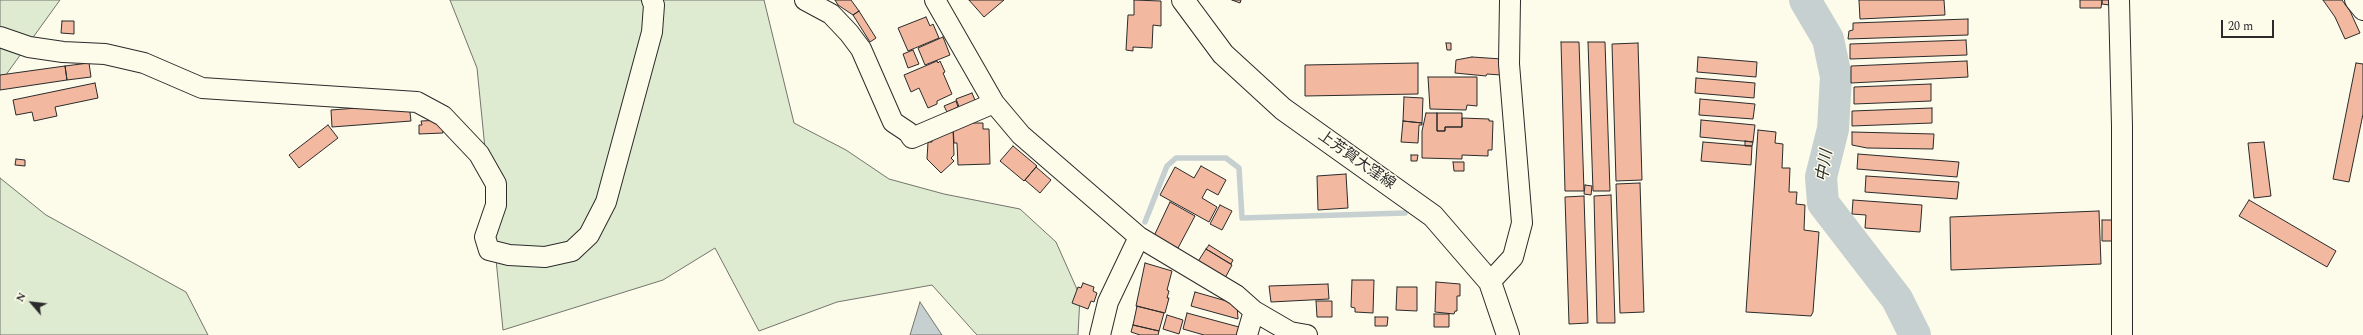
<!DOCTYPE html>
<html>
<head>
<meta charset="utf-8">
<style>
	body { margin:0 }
	#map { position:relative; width:2363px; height:335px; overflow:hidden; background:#fdfbea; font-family:Spectral,serif }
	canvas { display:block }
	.north { position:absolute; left:12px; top:283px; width:40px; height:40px; -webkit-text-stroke:3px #fdfbea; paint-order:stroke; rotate:298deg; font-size:11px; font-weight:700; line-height:16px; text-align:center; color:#2b2b2b }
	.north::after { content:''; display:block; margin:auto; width:14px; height:18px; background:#2b2b2b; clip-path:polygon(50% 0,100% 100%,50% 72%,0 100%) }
	.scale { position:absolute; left:2221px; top:20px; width:53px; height:18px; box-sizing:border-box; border:2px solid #2b2b2b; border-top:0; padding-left:5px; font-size:12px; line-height:14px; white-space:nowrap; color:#2b2b2b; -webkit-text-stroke:3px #fdfbea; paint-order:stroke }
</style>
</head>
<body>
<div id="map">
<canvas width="2363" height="335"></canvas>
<div class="north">N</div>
<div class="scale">20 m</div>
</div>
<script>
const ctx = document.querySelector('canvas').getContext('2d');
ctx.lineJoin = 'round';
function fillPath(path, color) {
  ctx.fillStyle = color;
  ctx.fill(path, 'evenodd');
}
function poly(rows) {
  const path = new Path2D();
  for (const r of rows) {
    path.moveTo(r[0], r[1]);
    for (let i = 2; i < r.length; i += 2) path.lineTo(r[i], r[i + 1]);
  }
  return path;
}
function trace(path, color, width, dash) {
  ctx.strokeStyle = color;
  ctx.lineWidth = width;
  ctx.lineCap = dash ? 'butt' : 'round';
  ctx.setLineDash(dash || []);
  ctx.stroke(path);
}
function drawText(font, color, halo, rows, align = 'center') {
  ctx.font = font + ' Spectral,"Noto Sans JP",serif';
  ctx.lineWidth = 3;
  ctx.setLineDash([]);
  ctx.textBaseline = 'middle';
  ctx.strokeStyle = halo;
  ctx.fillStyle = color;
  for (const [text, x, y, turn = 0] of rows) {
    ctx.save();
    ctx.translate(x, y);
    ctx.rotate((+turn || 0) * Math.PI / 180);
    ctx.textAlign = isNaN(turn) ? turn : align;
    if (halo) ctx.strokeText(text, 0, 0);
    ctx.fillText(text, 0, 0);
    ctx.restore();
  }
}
const green = poly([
	[0,0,60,0,0,83,0,0],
	[450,0,764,0,794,123,846,150,889,179,944,194,1020,209,1056,242,1080,296,1078,335,977,335,932,285,837,302,759,331,715,248,663,280,503,330,477,68,450,0],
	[0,178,46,215,186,292,208,335,0,335,0,178]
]);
const water = poly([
	[920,302,942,335,910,335,920,302]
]);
const stream = poly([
	[1145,222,1167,166,1176,158,1226,158,1239,168,1242,218,1405,213]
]);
const river = poly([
	[1805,0,1828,39,1836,77,1833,129,1821,177,1823,203,1897,299,1915,335]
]);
const building = poly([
	[835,0,851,0,859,11,853,15,838,5,835,0],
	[969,0,1004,0,984,17,969,0],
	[1134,0,1161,1,1161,26,1153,25,1152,48,1133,47,1133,51,1126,50,1128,15,1134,15,1134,0],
	[1232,0,1241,0,1240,3,1232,0],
	[1859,0,1944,0,1945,15,1860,19,1859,0],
	[2080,0,2102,0,2101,8,2080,8,2080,0],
	[2102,0,2109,0,2109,5,2102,4,2102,0],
	[2323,0,2342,0,2350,11,2360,33,2345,39,2335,17,2323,0],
	[859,11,876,38,870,42,853,15,859,11],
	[926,17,930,26,933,24,939,38,908,51,898,28,926,17],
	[1968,19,1968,35,1848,39,1849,31,1853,30,1853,23,1968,19],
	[62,21,74,21,74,34,61,33,62,21],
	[943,37,950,55,925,65,918,48,943,37],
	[1966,40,1967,55,1850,59,1850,44,1966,40],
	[1561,42,1579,42,1584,191,1565,191,1561,42],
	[1588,42,1605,42,1610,191,1593,191,1588,42],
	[1446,43,1451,43,1451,50,1447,50,1446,43],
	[1638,43,1642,180,1616,181,1612,44,1638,43],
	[913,50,919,64,908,68,903,54,913,50],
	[1472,57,1502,59,1501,75,1487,74,1486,76,1455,73,1456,60,1472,57],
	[1698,57,1757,62,1756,77,1697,72,1698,57],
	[937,61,938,63,940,61,945,72,943,73,952,94,937,101,937,104,928,108,919,88,911,92,904,75,937,61],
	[1967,61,1968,77,1851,83,1851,66,1967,61],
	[89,63,91,77,67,80,65,66,89,63],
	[1418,63,1418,94,1305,96,1305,65,1418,63],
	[2356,63,2363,64,2363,114,2349,182,2333,179,2356,63],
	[65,66,67,80,0,90,0,75,65,66],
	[1428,77,1477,77,1477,106,1467,105,1466,110,1430,109,1428,77],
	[1696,78,1755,83,1754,98,1695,93,1696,78],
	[95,83,98,98,55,107,57,116,34,121,32,112,16,115,13,100,95,83],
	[1931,84,1931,101,1854,104,1854,87,1931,84],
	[972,93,977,105,961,112,956,99,972,93],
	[1404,97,1423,98,1422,123,1403,121,1404,97],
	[1700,99,1755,104,1753,119,1699,115,1700,99],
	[956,101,958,107,947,112,944,106,956,101],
	[409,104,411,121,332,127,331,110,409,104],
	[1932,108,1932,123,1852,126,1852,111,1932,108],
	[1426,113,1437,113,1437,131,1445,131,1445,127,1462,127,1462,118,1489,119,1489,121,1493,121,1492,150,1488,150,1488,156,1462,155,1462,159,1422,158,1422,131,1426,113],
	[1437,113,1462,113,1462,127,1445,127,1445,131,1437,131,1437,113],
	[442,120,443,133,419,134,419,125,422,125,421,121,442,120],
	[1701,120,1755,125,1753,142,1700,137,1701,120],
	[1403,121,1422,123,1422,125,1419,125,1418,143,1401,142,1403,121],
	[956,123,983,123,983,129,989,129,990,164,958,165,957,143,954,143,953,127,956,123],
	[328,125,338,138,299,168,289,155,328,125],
	[933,127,953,128,954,155,951,158,954,161,941,173,927,159,928,142,932,142,933,127],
	[1758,130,1776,132,1775,143,1783,144,1782,168,1790,168,1789,192,1797,192,1796,204,1805,205,1804,230,1819,232,1813,312,1811,316,1746,312,1758,130],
	[1852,132,1934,134,1933,149,1867,148,1852,145,1852,132],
	[1745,141,1753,142,1752,146,1745,146,1745,141],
	[1703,142,1752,146,1751,165,1701,161,1703,142],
	[2264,142,2271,196,2254,198,2248,143,2264,142],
	[1013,146,1037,166,1024,181,1000,161,1013,146],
	[1858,154,1959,162,1957,177,1857,169,1858,154],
	[1411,155,1418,155,1417,161,1411,161,1411,155],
	[16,159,25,160,25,166,15,165,16,159],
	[1453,162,1464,162,1464,171,1454,171,1453,162],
	[1201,166,1226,180,1218,195,1207,189,1202,198,1217,207,1209,222,1160,195,1175,167,1194,178,1201,166],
	[1036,167,1051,180,1040,193,1025,180,1036,167],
	[1346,174,1348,208,1318,210,1317,176,1346,174],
	[1866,176,1959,182,1957,199,1865,192,1866,176],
	[1640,183,1644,312,1620,313,1616,184,1640,183],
	[1585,185,1592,186,1591,195,1584,194,1585,185],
	[1611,195,1615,323,1597,323,1594,196,1611,195],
	[1584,196,1588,323,1569,324,1565,197,1584,196],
	[1853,200,1922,205,1920,232,1865,228,1866,215,1852,214,1853,200],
	[2249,200,2336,251,2327,267,2239,216,2249,200],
	[1170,202,1195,216,1178,248,1154,236,1170,202],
	[1220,205,1232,211,1222,230,1210,224,1220,205],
	[2099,211,2101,264,1951,270,1950,217,2099,211],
	[2102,220,2114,220,2115,241,2102,241,2102,220],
	[1209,245,1233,260,1231,264,1206,249,1209,245],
	[1206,249,1232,265,1224,280,1197,263,1206,249],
	[1145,263,1172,271,1167,290,1169,291,1167,298,1169,298,1165,313,1136,306,1145,263],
	[1352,280,1374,280,1373,313,1355,312,1355,308,1351,307,1352,280],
	[1436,282,1460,284,1460,296,1457,296,1457,311,1455,311,1454,314,1435,312,1436,282],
	[1083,283,1094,287,1093,291,1097,293,1094,302,1091,301,1088,309,1072,303,1078,287,1081,288,1083,283],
	[1328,284,1329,299,1271,302,1269,286,1328,284],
	[1397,287,1417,287,1417,311,1396,310,1397,287],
	[1195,292,1237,304,1238,319,1191,306,1195,292],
	[1316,301,1332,301,1332,317,1317,317,1316,301],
	[1137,306,1164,313,1159,331,1133,325,1137,306],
	[1187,313,1239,327,1237,335,1204,335,1183,329,1187,313],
	[1434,314,1449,314,1449,327,1434,327,1434,314],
	[1167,315,1183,320,1179,334,1163,329,1167,315],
	[1375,317,1388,317,1387,326,1375,326,1375,317],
	[1133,325,1159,331,1158,335,1140,335,1131,332,1133,325]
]);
const minor = poly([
	[805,0,831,14,849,33,861,49,893,122,908,132,912,138,994,103],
	[935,0,994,103,1021,135,1139,237,1236,295,1254,311,1290,332,1307,335],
	[2119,0,2122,126,2122,335],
	[2355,0,2363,10],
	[0,37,29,47,63,52,105,54,144,63,202,88,417,102,443,116,479,154,496,184,496,205,485,237,489,250,509,255,545,257,572,251,589,235,606,202,652,32,654,5,652,0],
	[1490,282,1513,257,1522,223,1509,64,1510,0],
	[1100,335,1108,302,1139,237],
	[1247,335,1254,311]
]);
const major = poly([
	[1183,0,1223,54,1283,109,1433,216,1490,282,1508,335]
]);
const streetNames = [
	["上芳賀大窪線",1356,161,35]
];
const waterNames = [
	["中川",1826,166,-81]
];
fillPath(green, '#deebd1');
trace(green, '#74746e', 1);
fillPath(water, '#c7d0d0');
trace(water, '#74746e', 1);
trace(stream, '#c7d0d0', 5.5);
trace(river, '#c7d0d0', 32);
fillPath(building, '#f2b8a0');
trace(building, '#2b2b2b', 1);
trace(minor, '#2b2b2b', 22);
trace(major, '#2b2b2b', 24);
trace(minor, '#fdfbea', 20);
trace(major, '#fdfbea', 22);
drawText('15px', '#2b2b2b', '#fdfbea', streetNames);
drawText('italic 16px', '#2b2b2b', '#fdfbea', waterNames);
</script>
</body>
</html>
